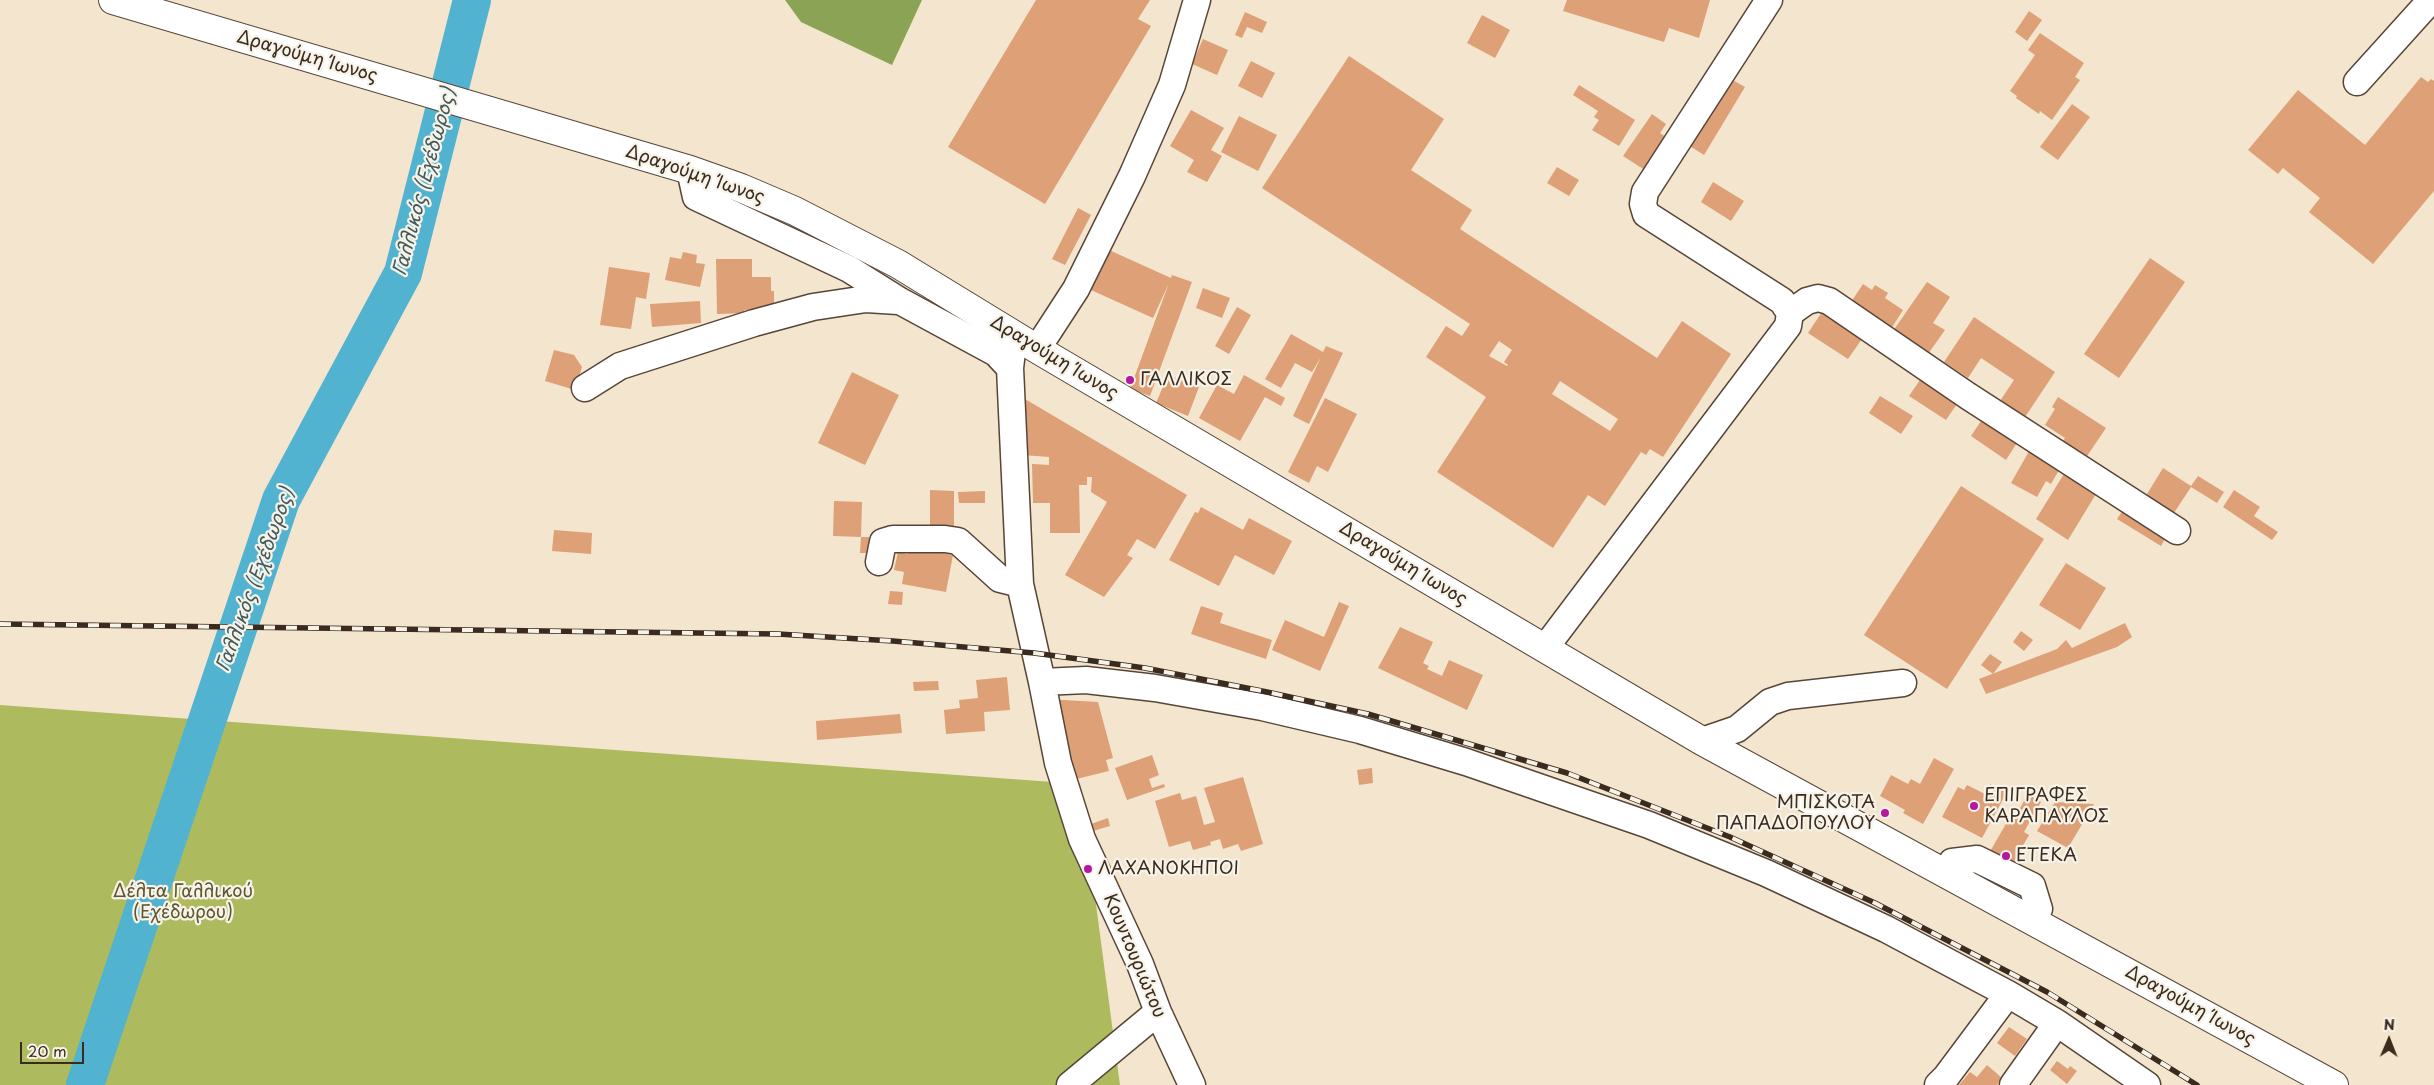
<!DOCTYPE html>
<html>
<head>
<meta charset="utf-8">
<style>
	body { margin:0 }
	#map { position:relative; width:2434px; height:1085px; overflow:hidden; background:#f4e5ce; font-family:"Playpen Sans",sans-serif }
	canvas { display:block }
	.north { position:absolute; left:2364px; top:1015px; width:50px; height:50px; -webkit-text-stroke:4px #f7f3e8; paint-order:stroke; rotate:1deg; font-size:14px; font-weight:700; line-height:20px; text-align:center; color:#3b2a1e }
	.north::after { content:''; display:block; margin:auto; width:18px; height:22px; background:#3b2a1e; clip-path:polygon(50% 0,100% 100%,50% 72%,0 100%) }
	.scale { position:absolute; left:20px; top:1042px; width:64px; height:22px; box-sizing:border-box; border:2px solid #3b2a1e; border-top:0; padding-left:6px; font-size:15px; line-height:18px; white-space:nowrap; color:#3b2a1e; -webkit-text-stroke:4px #f7f3e8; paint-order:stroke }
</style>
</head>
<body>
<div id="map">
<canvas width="2434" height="1085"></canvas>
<div class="north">N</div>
<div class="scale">20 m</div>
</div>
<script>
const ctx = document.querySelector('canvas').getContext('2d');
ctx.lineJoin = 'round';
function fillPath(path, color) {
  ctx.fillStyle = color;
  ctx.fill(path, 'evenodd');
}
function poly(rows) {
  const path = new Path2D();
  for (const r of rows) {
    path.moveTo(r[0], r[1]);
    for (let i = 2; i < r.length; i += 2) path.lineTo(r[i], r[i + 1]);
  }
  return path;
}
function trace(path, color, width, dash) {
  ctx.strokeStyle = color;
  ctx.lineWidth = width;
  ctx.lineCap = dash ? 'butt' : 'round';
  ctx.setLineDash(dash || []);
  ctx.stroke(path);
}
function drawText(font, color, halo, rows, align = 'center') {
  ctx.font = font + ' "Playpen Sans",sans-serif';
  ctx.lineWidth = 4.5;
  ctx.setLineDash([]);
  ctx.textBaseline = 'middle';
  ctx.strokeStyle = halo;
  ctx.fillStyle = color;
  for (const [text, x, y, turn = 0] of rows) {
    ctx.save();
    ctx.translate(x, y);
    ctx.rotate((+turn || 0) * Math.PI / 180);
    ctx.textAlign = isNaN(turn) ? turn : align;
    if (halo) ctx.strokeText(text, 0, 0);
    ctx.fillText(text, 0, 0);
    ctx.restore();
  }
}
const green = poly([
	[0,705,1080,784,1120,1085,0,1085]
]);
const forest = poly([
	[785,0,922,0,892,65,801,22]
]);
const river = poly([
	[85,1085,281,500,403,273,472,0]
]);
const building = poly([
	[1036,0,1150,0,1138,19,1151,26,1045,204,948,147],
	[1567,0,1710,0,1699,38,1669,28,1664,42,1563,11],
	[2029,11,2042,20,2027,41,2015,32],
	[1245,12,1267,22,1262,33,1247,27,1242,38,1235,35],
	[1482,15,1510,30,1495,58,1467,43],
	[2040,33,2084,63,2075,77,2080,80,2052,120,2040,111,2039,114,2016,98,2017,96,2010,91,2035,55,2028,50],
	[1203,39,1228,50,1217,75,1192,64],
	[1349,56,1444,119,1411,170,1472,210,1460,229,1657,358,1682,321,1731,354,1663,457,1650,449,1646,455,1641,452,1605,506,1588,495,1553,548,1437,472,1486,397,1426,357,1446,326,1462,336,1470,324,1262,188],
	[1499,341,1512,350,1504,362,1508,365,1507,366,1489,356],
	[1560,381,1618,419,1610,431,1552,394],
	[1251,61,1275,73,1262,98,1238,86],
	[2421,77,2428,82,2431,79,2434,81,2434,191,2373,264,2309,212,2320,198,2283,168,2278,174,2248,150,2298,90,2365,145],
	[1729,78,1745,87,1704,155,1688,145],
	[1579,85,1635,120,1619,146,1592,130,1599,120,1594,117,1598,111,1573,95],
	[2072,104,2090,117,2058,160,2040,147],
	[1191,110,1224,128,1211,150,1222,156,1207,182,1187,172,1194,160,1170,146],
	[1652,114,1666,124,1660,133,1673,142,1651,174,1623,156],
	[1239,116,1277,135,1258,171,1221,152],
	[1557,167,1579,180,1569,196,1547,183],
	[1713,182,1744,201,1731,221,1701,202],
	[1078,208,1091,215,1065,265,1052,259],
	[1109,250,1171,278,1172,275,1192,282,1150,396,1130,389,1169,283,1153,318,1091,290],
	[683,252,697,255,696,263,705,264,700,287,665,280,670,257,681,259],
	[2150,258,2185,282,2119,378,2084,354],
	[716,259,752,259,752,277,771,277,771,291,774,291,774,309,744,310,745,313,717,314],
	[609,267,650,273,646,299,636,297,631,329,600,325],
	[1927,282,1950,297,1933,323,1945,330,1928,354,1893,331],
	[1863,284,1872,290,1875,285,1888,293,1885,298,1903,310,1889,332,1849,305],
	[1203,288,1230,298,1222,318,1196,308],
	[700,301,701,323,652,327,650,304],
	[1237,307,1251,315,1229,354,1215,346],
	[1824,309,1864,336,1848,359,1808,333],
	[1974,317,2055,372,2023,420,1998,404,2014,380,1981,358,1968,378,1944,362],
	[1291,334,1323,352,1326,346,1343,353,1309,424,1293,416,1321,357,1312,372,1295,363,1281,388,1265,379],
	[554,350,574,355,582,367,575,390,545,381],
	[852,372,899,395,865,465,818,443],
	[1924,374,1961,398,1946,420,1909,396],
	[1168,375,1199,387,1188,416,1156,403],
	[1244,375,1285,398,1281,406,1265,397,1240,441,1199,418,1217,385,1234,394],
	[1020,396,1187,495,1155,549,1137,539,1127,555,1133,558,1104,597,1065,575,1107,502,1091,492,1092,477,1087,477,1087,485,1079,485,1080,533,1050,533,1050,503,1033,503,1032,464,1049,465,1049,457,1023,455],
	[1880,396,1913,416,1901,434,1869,413],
	[2058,397,2106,428,2083,462,2059,446,2065,438,2045,425,2055,409,2052,407],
	[1325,398,1357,414,1328,472,1317,466,1309,483,1288,472],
	[1985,415,2020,438,2006,460,1971,436],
	[2032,446,2063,463,2051,484,2046,481,2037,497,2011,483],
	[2163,468,2191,486,2198,476,2224,492,2217,503,2191,487,2172,516,2144,499],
	[2067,469,2099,489,2068,540,2036,519],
	[1961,486,2044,539,1947,689,1864,635],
	[930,490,954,491,954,529,930,528],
	[2234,490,2260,507,2254,516,2278,532,2272,540,2223,507],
	[985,491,985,503,959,503,958,492],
	[834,501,862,502,861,537,833,536],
	[1201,507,1243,530,1249,518,1292,541,1274,575,1235,555,1219,586,1169,560,1195,512,1198,513],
	[2123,510,2166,537,2161,546,2117,519],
	[554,530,592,533,591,554,552,551],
	[861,537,869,537,869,553,860,553],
	[909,546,953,555,946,592,902,584,904,572,894,570,898,552,908,554],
	[2066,563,2106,588,2080,630,2039,605],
	[890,591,903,592,902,605,888,604],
	[1339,602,1349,606,1320,671,1272,650,1285,620,1324,637],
	[1201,606,1223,613,1220,623,1272,640,1266,659,1191,634],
	[2125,623,2132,637,2117,647,1986,694,1979,679,2057,649,2066,640,2072,648],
	[1400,627,1433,642,1423,663,1429,666,1427,669,1442,676,1449,660,1483,675,1467,710,1378,668],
	[2021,631,2033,640,2024,651,2013,642],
	[1990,654,2002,662,1993,674,1981,665],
	[1007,677,1010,710,984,712,985,731,946,734,944,710,960,708,959,700,978,698,976,680],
	[938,681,939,690,914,691,913,682],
	[1046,699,1098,702,1113,758,1106,760,1109,771,1072,780],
	[900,714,902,733,817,740,816,721],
	[1152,755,1159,775,1149,779,1152,788,1164,784,1165,787,1127,800,1115,768],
	[1934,758,1954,769,1923,824,1903,813,1905,810,1880,796,1891,775,1908,784,1911,779,1920,784],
	[1372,768,1373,783,1359,785,1357,770],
	[1243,777,1263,844,1241,851,1238,844,1223,849,1220,839,1210,842,1211,845,1193,850,1190,841,1169,847,1155,801,1180,793,1182,800,1196,796,1204,825,1215,822,1204,788],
	[1990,784,2007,792,1982,838,1942,817,1958,787,1964,790,1967,785,1985,794],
	[2028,794,2041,802,2024,832,2029,835,2011,867,1988,855,2007,822,2011,824],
	[2055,802,2094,804,2068,848,2037,831],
	[1108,818,1110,826,1093,831,1091,824],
	[2009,1027,2027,1039,2015,1056,1997,1043],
	[2057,1061,2068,1069,2070,1066,2077,1071,2067,1084,2050,1070],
	[1987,1065,2002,1078,1997,1085,1959,1085,1970,1072,1977,1077]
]);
const minor = poly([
	[2357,82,2431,0],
	[690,170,696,197,849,269,900,301,996,353,1010,368],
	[1790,313,1807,301,1818,298,1829,301,1968,396,2177,531],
	[1014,335,1010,368,1020,584,1042,682,1058,763,1082,839,1140,964,1158,1012,1192,1085],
	[1037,349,1076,289,1132,176,1172,85,1197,0],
	[585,388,620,366,754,323,813,307,866,299,898,301],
	[879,562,883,542,893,539,945,539,958,541,1000,579,1020,584],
	[1545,648,1788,326,1790,313,1782,301,1646,214,1643,204,1645,192,1769,0],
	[1042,682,1086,680,1155,688,1262,707,1360,730,1466,762,1649,825,1766,873,1886,929,2008,994,2057,1023,2147,1085],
	[1702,741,1737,729,1770,702,1788,696,1903,683],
	[1952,862,1977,859,2032,886,2039,909],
	[1070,1085,1158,1012],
	[1938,1085,1946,1077,2008,994],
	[2013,1085,2057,1023]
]);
const major = poly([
	[113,0,690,170,741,188,795,211,898,264,1037,349,1702,741,2334,1085]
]);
const rail = poly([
	[0,624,778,634,893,641,1034,653,1145,668,1267,692,1368,714,1567,773,1730,837,1875,903,2047,992,2197,1085]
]);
const markers = [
	[1130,380,5,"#b5179e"],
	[1974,806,5,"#b5179e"],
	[1885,813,5,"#b5179e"],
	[2006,856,5,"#b5179e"],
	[1088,869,5,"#b5179e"]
];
const streetNames = [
	["Δραγούμη Ίωνος",307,57,16],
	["Δραγούμη Ίωνος",695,175,19],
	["Δραγούμη Ίωνος",1054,358,31],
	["Δραγούμη Ίωνος",1403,564,31],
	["Κουντουριώτου",1134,956,67],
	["Δραγούμη Ίωνος",2190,1006,29]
];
const poiNames = [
	["ΓΑΛΛΙΚΟΣ",1140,380],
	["ΕΠΙΓΡΑΦΕΣ",1984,796],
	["ΚΑΡΑΠΑΥΛΟΣ",1984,817],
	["ΜΠΙΣΚΟΤΑ",1875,803,"right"],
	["ΠΑΠΑΔΟΠΟΥΛΟΥ",1875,824,"right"],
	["ΕΤΕΚΑ",2016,856],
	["ΛΑΧΑΝΟΚΗΠΟΙ",1098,869]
];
const parkNames = [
	["Δέλτα Γαλλικού",183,892],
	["(Εχέδωρου)",183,913]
];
const waterNames = [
	["Γαλλικός (Εχέδωρος)",425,182,-75],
	["Γαλλικός (Εχέδωρος)",256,580,-70]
];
fillPath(green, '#adbb5e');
fillPath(forest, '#8aa355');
trace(river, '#52b3d0', 38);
fillPath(building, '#dda077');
trace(minor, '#574638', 29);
trace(major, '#574638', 30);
trace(minor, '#fff', 26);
trace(major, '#fff', 28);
trace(rail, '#3b2a1e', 5.5);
trace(rail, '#f7f3e8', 4, [11]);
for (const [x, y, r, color] of markers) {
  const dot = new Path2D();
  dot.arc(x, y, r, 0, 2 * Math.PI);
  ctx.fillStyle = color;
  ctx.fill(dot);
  trace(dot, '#f7f3e8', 2);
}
drawText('18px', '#3b2a1e', '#f7f3e8', streetNames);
drawText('18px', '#3b2a1e', '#f7f3e8', poiNames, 'left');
drawText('18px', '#5d5631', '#f7f3e8', parkNames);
drawText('italic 19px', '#435a5c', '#f7f3e8', waterNames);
</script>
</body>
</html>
